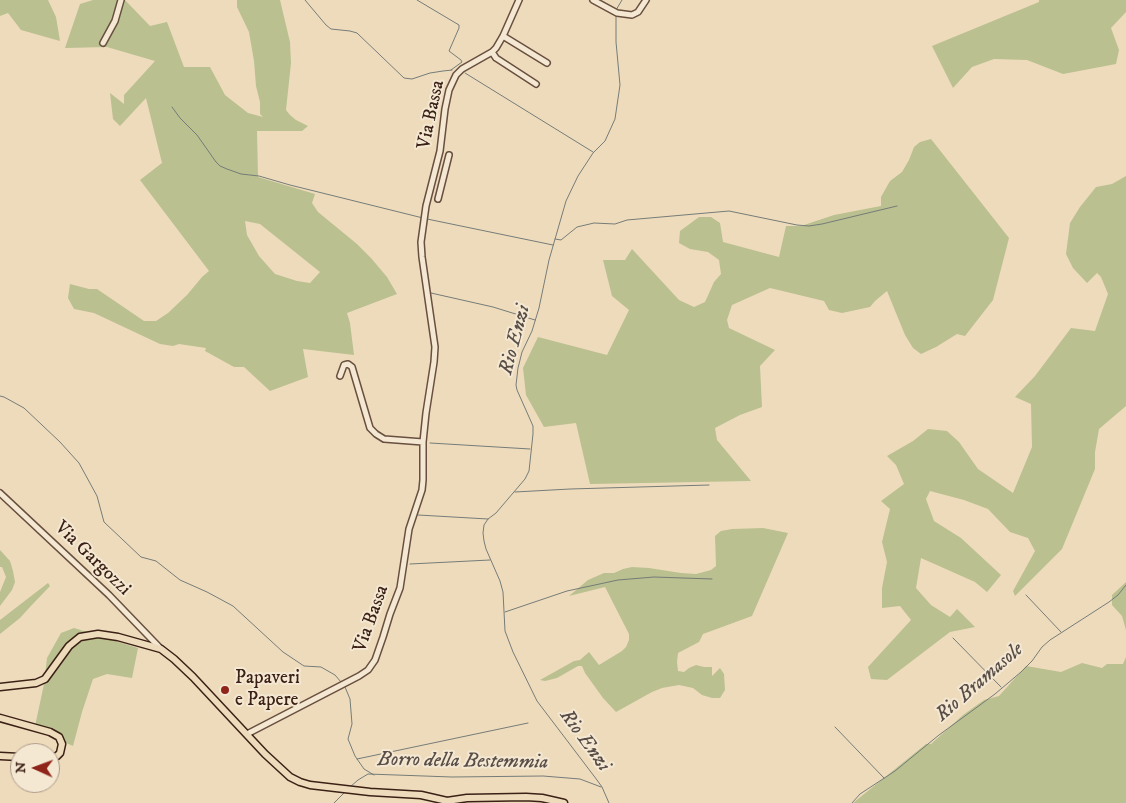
<!DOCTYPE html>
<html>
<head>
<meta charset="utf-8">
<style>
	body { margin:0 }
	#map { position:relative; width:1126px; height:803px; overflow:hidden; background:#eedbbc; font-family:"IM FELL DW Pica",serif }
	canvas { display:block }
	.north { position:absolute; left:10px; top:743px; width:50px; height:50px; box-sizing:border-box; background:#f4e8d3; border:1px solid #aa9887; border-radius:50%; rotate:272deg; font-size:14px; font-weight:700; line-height:20px; text-align:center; color:#3b2015 }
	.north::after { content:''; display:block; margin:auto; width:18px; height:22px; background:#8f2418; clip-path:polygon(50% 0,100% 100%,50% 72%,0 100%) }
</style>
</head>
<body>
<div id="map">
<canvas width="1126" height="803"></canvas>
<div class="north">N</div>
</div>
<script>
const ctx = document.querySelector('canvas').getContext('2d');
ctx.lineJoin = 'round';
function fillPath(path, color) {
  ctx.fillStyle = color;
  ctx.fill(path, 'evenodd');
}
function poly(rows) {
  const path = new Path2D();
  for (const r of rows) {
    path.moveTo(r[0], r[1]);
    for (let i = 2; i < r.length; i += 2) path.lineTo(r[i], r[i + 1]);
  }
  return path;
}
function trace(path, color, width, dash) {
  ctx.strokeStyle = color;
  ctx.lineWidth = width;
  ctx.lineCap = dash ? 'butt' : 'round';
  ctx.setLineDash(dash || []);
  ctx.stroke(path);
}
function drawText(font, color, halo, rows, align = 'center') {
  ctx.font = font + ' "IM FELL DW Pica",serif';
  ctx.lineWidth = 4;
  ctx.setLineDash([]);
  ctx.textBaseline = 'middle';
  ctx.strokeStyle = halo;
  ctx.fillStyle = color;
  for (const [text, x, y, turn = 0] of rows) {
    ctx.save();
    ctx.translate(x, y);
    ctx.rotate((+turn || 0) * Math.PI / 180);
    ctx.textAlign = isNaN(turn) ? turn : align;
    if (halo) ctx.strokeText(text, 0, 0);
    ctx.fillText(text, 0, 0);
    ctx.restore();
  }
}
const green = poly([
	[0,0,48,0,56,17,60,41,21,30,8,13,0,16],
	[93,0,125,0,150,26,167,22,184,67,210,67,225,95,248,113,263,117,260,114,260,102,256,86,254,61,249,32,237,7,237,0,280,0,290,42,291,63,286,110,290,115,296,120,308,126,302,131,257,131,258,177,315,194,312,203,318,212,357,244,371,258,387,277,397,294,347,313,350,323,354,355,303,349,308,377,270,391,244,367,234,367,205,351,206,348,179,344,173,346,160,344,94,313,74,309,68,298,70,284,89,289,97,289,144,321,156,321,168,313,187,295,202,277,209,271,140,180,162,163,146,98,120,126,113,119,110,93,124,104,124,95,155,61,107,47,65,48,80,4],
	[245,221,260,224,320,272,310,283,297,281,275,274,259,256,247,235],
	[1039,0,1126,0,1126,12,1111,28,1119,50,1116,64,1063,74,1027,60,994,59,972,67,953,88,932,46,1039,2],
	[931,139,1009,238,993,300,965,336,957,334,936,347,921,354,913,348,905,335,887,291,875,301,870,307,842,313,829,310,824,301,770,288,732,305,727,320,729,328,775,350,760,366,762,407,740,415,715,428,717,440,751,481,590,484,576,423,544,427,526,395,523,368,538,337,607,355,629,310,612,296,603,260,625,260,632,249,679,300,694,307,705,302,714,282,721,274,719,260,708,252,690,249,679,243,680,231,699,217,711,217,720,223,723,242,779,257,786,226,801,226,834,215,881,206,881,197,890,181,902,172,909,160,914,147,920,142],
	[1126,176,1126,406,1099,429,1095,452,1095,469,1062,549,1015,596,1013,591,1035,551,1028,538,1010,532,988,509,964,500,930,491,926,499,934,521,961,538,1001,575,987,592,975,582,921,558,916,588,931,605,950,617,957,609,975,627,950,632,887,680,871,679,868,667,911,620,900,606,882,608,882,588,887,562,882,542,890,509,881,501,904,484,896,465,887,456,913,441,928,429,947,431,959,442,978,469,1013,493,1032,447,1031,404,1015,397,1035,376,1071,328,1095,331,1108,294,1101,277,1097,273,1087,283,1073,268,1066,254,1070,223,1080,207,1096,187,1112,184],
	[763,528,788,533,752,616,703,634,699,642,678,653,677,662,678,671,684,672,689,668,696,665,704,667,712,667,712,676,720,668,724,674,725,690,720,698,712,698,702,695,693,688,679,685,662,688,652,692,616,712,603,698,585,673,582,666,578,666,557,678,545,681,540,680,574,661,580,660,589,652,599,665,622,651,626,647,629,640,629,634,605,587,569,596,588,580,604,573,614,573,623,569,632,567,649,568,681,573,696,574,711,570,716,566,715,536,721,531,732,529],
	[0,550,10,561,13,571,15,582,12,590,0,606,0,592,6,577,2,567,0,567],
	[1126,582,1126,630,1122,616,1112,605,1112,595],
	[48,583,50,586,30,607,20,618,0,634,0,620],
	[74,628,138,648,132,678,107,674,93,679,82,712,73,746,53,737,34,731,44,684,47,658,61,633],
	[1126,657,1126,803,853,803,926,744,931,744,963,715,984,700,999,696,1026,666,1061,672,1082,663,1102,668,1107,664,1123,664]
]);
const stream = poly([
	[305,0,326,25,331,29,350,31,357,33,404,78,412,79,430,73,443,71,452,70],
	[417,0,459,25,459,28,449,51,461,60,462,62,451,70],
	[616,10,622,0],
	[465,73,593,152],
	[172,107,180,118,197,135,216,162,220,166,227,169,241,174,259,176,290,185,423,218],
	[427,219,553,245],
	[555,239,561,240,577,227,594,223,615,224,627,220,729,211,797,225,809,226,822,224,897,206],
	[431,293,493,307,535,320],
	[0,396,4,397,24,408,60,442,79,463,97,496,104,522,141,557,156,561,180,580,207,592,233,606,283,652,304,666,321,667,335,675,341,682],
	[430,443,530,449],
	[515,492,570,489,709,485],
	[418,515,488,519],
	[410,564,490,560],
	[1026,595,1061,632],
	[505,612,567,591,618,580,654,577,712,579],
	[953,638,1001,687],
	[345,687,350,699,352,724,348,739,355,756,364,769,374,775],
	[835,727,884,778],
	[357,759,528,723],
	[350,787,358,780,368,774,452,777,543,776,580,779,601,787],
	[334,803,346,791],
	[609,803,602,787,597,780,537,701,513,652,505,631,503,592,500,581,486,549,484,541,483,533,484,525,488,519,496,513,525,479,529,471,533,434,533,426,517,390,516,385,518,368,522,352,532,331,539,308,549,260,566,201,578,176,593,153,605,141,615,119,620,85,616,42,616,14],
	[852,803,860,794,895,771,939,735,995,694,1021,672,1032,661,1042,647,1050,640,1109,602,1118,595,1126,585]
]);
const minor = poly([
	[593,0,617,13,632,15,638,12,646,0],
	[503,36,547,63],
	[103,43,115,21,121,0],
	[492,52,496,58,536,84],
	[438,199,449,155],
	[340,376,344,365,348,364,352,367,370,428,376,434,384,439,423,442],
	[0,493,109,595,161,649],
	[247,734,359,676,368,670,375,660,383,637,390,614,400,588,409,529,422,490,423,480,423,442,426,413,434,362,435,347,422,257,421,242,426,206,440,151,445,109,449,90,456,75,462,69,492,52,496,48,503,36,519,0]
]);
const major = poly([
	[0,687,36,683,45,679,69,646,80,637,98,634,118,637,161,649,174,659,193,677,265,754,290,777,300,782,310,785,370,792,421,795,447,801,467,798,526,797,542,798,564,803],
	[0,718,50,732,59,737,62,744,60,753,57,756,50,758],
	[0,756,20,757]
]);
const markers = [
	[225,690,5,"#8f2418"]
];
const streetNames = [
	["Via Bassa",432,115,-78],
	["Via Gargozzi",92,559,44],
	["Via Bassa",372,619,-70]
];
const poiNames = [
	["Papaveri",235,679],
	["e Papere",235,701]
];
const waterNames = [
	["Rio Enzi",516,340,-75],
	["Rio Bramasole",980,683,-41],
	["Rio Enzi",584,741,54],
	["Borro della Bestemmia",463,762,1]
];
fillPath(green, '#bac08f');
trace(stream, '#757c78', 1);
trace(minor, '#684f3f', 8);
trace(major, '#3b2015', 9);
trace(minor, '#f4e8d3', 5);
trace(major, '#eedbbc', 6);
for (const [x, y, r, color] of markers) {
  const dot = new Path2D();
  dot.arc(x, y, r, 0, 2 * Math.PI);
  ctx.fillStyle = color;
  ctx.fill(dot);
  trace(dot, '#f4e8d3', 2);
}
drawText('19px', '#3b2015', '#f4e8d3', streetNames);
drawText('19px', '#3b2015', '#f4e8d3', poiNames, 'left');
drawText('italic 20px', '#584e47', '#f4e8d3', waterNames);
</script>
</body>
</html>
